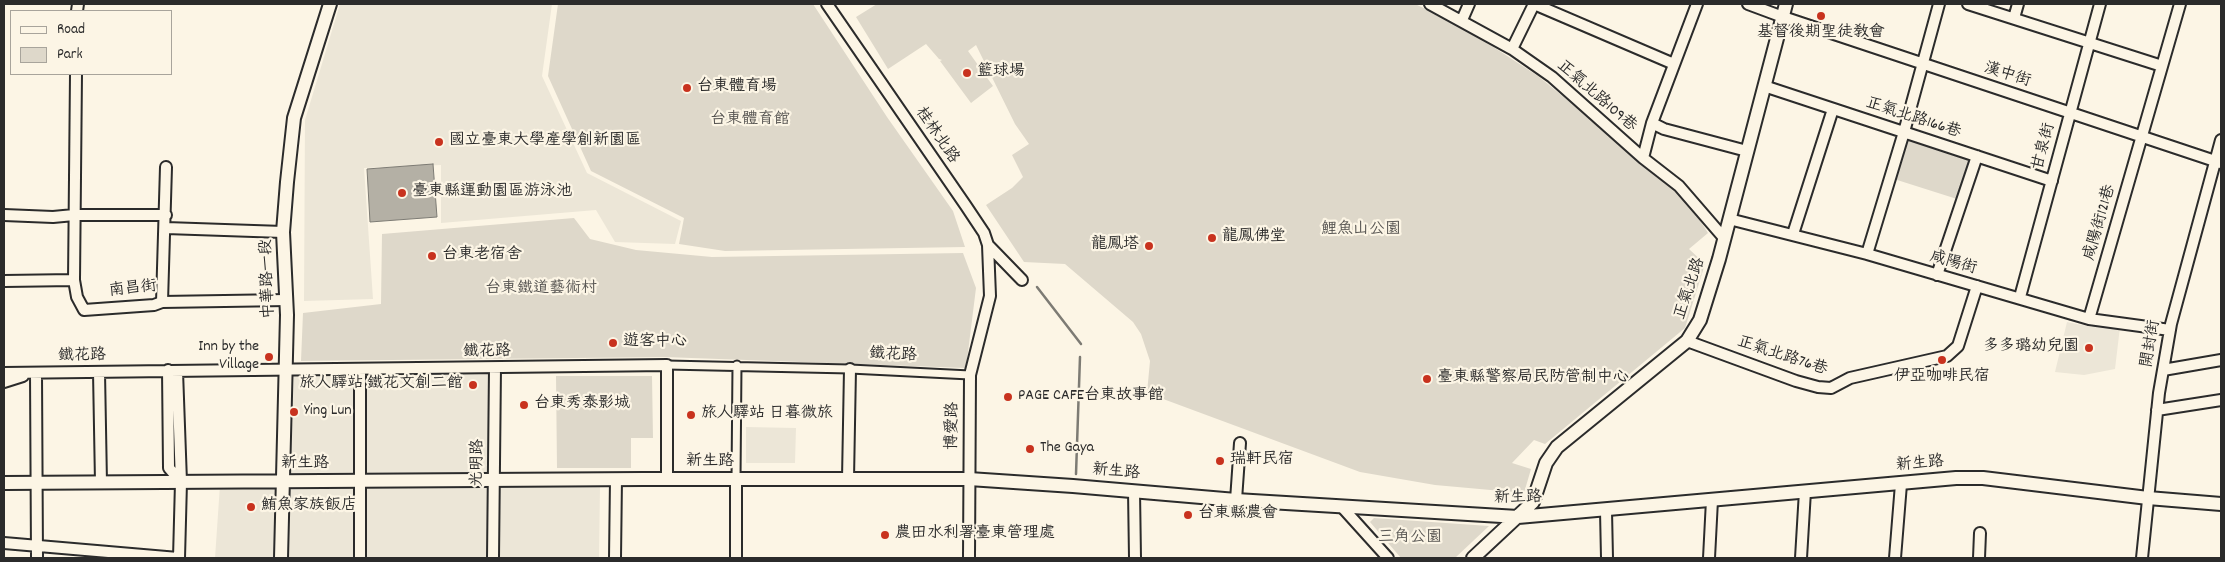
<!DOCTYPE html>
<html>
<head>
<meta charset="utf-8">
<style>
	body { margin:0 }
	#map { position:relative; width:2225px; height:562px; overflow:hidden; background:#fcf5e5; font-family:Dekko,sans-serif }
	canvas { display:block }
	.frame { position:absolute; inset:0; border:5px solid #2b2b2b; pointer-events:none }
	.legend { position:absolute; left:10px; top:10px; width:162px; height:65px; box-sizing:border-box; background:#fcf5e5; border:1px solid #a8a49b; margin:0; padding:6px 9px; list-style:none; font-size:15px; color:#2b2b2b }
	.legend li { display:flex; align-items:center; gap:10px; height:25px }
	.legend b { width:25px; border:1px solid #a8a49b }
</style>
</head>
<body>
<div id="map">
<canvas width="2225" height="562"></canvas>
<div class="frame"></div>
<ul class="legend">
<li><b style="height:6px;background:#fcf5e5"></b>Road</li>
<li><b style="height:14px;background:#ded8ca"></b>Park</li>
</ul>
</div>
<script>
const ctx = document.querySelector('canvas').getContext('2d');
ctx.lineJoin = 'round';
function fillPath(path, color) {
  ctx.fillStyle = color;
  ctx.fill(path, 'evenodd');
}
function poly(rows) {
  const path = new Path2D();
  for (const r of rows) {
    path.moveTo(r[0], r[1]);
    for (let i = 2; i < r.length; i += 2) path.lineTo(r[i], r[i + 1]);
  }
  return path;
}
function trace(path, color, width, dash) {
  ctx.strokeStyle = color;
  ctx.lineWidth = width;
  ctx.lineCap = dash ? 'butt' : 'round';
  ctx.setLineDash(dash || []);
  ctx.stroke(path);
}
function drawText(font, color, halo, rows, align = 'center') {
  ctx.font = font + ' Dekko,"LXGW WenKai TC",sans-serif';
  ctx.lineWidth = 4.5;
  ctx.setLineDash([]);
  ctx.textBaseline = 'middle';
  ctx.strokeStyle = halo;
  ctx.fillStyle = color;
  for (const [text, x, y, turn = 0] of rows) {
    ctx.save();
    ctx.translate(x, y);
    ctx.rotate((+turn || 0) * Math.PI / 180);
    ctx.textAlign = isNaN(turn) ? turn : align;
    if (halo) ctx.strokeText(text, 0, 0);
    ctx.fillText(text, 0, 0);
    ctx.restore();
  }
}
const built = poly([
	[340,4,552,4,542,76,587,173,681,221,675,244,615,242,596,210,441,223,441,165,364,168,373,299,304,301,305,120],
	[2067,322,2092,327,2095,323,2120,327,2115,369,2084,375,2055,372],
	[489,370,493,486,600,487,599,558,215,558,220,485,290,487,294,373],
	[746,427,796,428,795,463,746,463]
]);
const green = poly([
	[558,4,813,4,887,117,953,211,965,247,725,251,679,244,684,218,591,171,548,76],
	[877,4,1415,4,1458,24,1538,76,1619,142,1689,203,1708,233,1689,249,1705,264,1685,328,1545,444,1534,440,1512,463,1531,469,1524,493,1435,485,1360,472,1147,393,1150,361,1141,334,1133,322,1065,264,1024,262,986,205,1012,188,1023,177,1012,155,1029,144,1015,124,976,45,968,51,993,86,971,103,940,61,942,60,939,59,926,44,888,69,856,17],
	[1907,139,1971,159,1957,199,1894,179],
	[574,218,590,239,636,250,712,257,963,253,976,288,966,368,664,357,301,361,303,313,381,304,382,234],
	[556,376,652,376,653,438,631,438,631,468,557,468],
	[1374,518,1489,526,1455,558,1401,558,1370,522]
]);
const water = poly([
	[433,164,437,217,370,222,367,169,433,164]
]);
const stream = poly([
	[1037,287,1081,344],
	[1076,474,1080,357]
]);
const pedestrian = poly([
	[667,365,850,369,970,375],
	[736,479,737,365]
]);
const minor = poly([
	[827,4,966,206,984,233,988,245,990,296,970,375,969,558],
	[1430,4,1512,49,1552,77,1643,158,1679,186,1724,238],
	[1534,4,1674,64],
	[1748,4,1783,17,2221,163],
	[1968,4,2162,66],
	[77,11,78,4],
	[2014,18,2018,4],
	[1462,20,1469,4],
	[1512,49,1534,4],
	[76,74,74,280,77,297,84,310,154,305,162,302,287,300],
	[1764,86,2052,181],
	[1652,123,1664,129,1747,151],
	[1643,158,1652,123,1697,4],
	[4,215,53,217,74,215,166,215],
	[1729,219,1867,254,2089,319,2170,330],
	[166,228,283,232],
	[1793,234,1833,109],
	[988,245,1022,280],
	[1867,254,1904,132,1939,4],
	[1937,275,1977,156],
	[4,281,74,280],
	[2020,297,2100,4],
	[162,302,166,167],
	[2089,319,2180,4],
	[1687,341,1796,381,1818,387,1831,388,1850,378,1947,356,1958,346,1977,286],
	[168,370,169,468,181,482],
	[360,370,360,558],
	[2163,370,2221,360],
	[177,371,181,482,179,558],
	[99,372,101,483],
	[4,373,667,365,667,479],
	[36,373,37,558],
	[4,382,23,376],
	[2157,410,2221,400],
	[848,479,850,369],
	[1134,491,1135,558],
	[1236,500,1240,443],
	[1342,507,1388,558],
	[1606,511,1607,558],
	[4,543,178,558],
	[493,558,495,368],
	[615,558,616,479],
	[736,558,736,479],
	[1709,558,1712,500],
	[1801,558,1805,491],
	[1895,558,1901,484],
	[1979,558,1980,533],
	[2142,558,2159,393,2171,324,2221,140]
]);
const tertiary = poly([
	[4,483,642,479,969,479,1073,486,1236,500,1518,517,1956,478,1983,478,2148,498,2221,504],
	[281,558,287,315,283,232,287,182,294,118,330,4],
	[1473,558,1533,502,1546,463,1557,447,1687,341,1700,320,1719,259,1786,4]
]);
const markers = [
	[1821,16,5,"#c8321e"],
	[967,73,5,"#c8321e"],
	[687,88,5,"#c8321e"],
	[439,142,5,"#c8321e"],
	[402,193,5,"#c8321e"],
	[1212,238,5,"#c8321e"],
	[1149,246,5,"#c8321e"],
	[432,256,5,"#c8321e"],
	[613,343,5,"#c8321e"],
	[2089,348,5,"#c8321e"],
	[269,357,5,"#c8321e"],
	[1942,360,5,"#c8321e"],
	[1427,379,5,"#c8321e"],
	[473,385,5,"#c8321e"],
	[1008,397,5,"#c8321e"],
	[524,405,5,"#c8321e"],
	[294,412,5,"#c8321e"],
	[691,415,5,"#c8321e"],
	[1030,449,5,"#c8321e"],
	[1220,461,5,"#c8321e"],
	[251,507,5,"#c8321e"],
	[1188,515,5,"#c8321e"],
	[885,535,5,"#c8321e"]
];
const poiNames = [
	["基督後期聖徒教會",1821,34,"center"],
	["籃球場",977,73],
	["台東體育場",697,88],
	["國立臺東大學產學創新園區",449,142],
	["臺東縣運動園區游泳池",412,193],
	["龍鳳佛堂",1222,238],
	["龍鳳塔",1139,246,"right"],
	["台東老宿舍",442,256],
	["遊客中心",623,343],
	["Inn by the",259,348,"right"],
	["Village",259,366,"right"],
	["多多璐幼兒園",2079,348,"right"],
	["伊亞咖啡民宿",1942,378,"center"],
	["臺東縣警察局民防管制中心",1437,379],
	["旅人驛站 鐵花文創二館",463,385,"right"],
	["PAGE CAFE台東故事館",1018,397],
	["台東秀泰影城",534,405],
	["Ying Lun",304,412],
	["旅人驛站 日暮微旅",701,415],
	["The Gaya",1040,449],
	["瑞軒民宿",1230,461],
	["鮪魚家族飯店",261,507],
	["台東縣農會",1198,515],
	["農田水利署臺東管理處",895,535]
];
const streetNames = [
	["漢中街",2007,76,18],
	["正氣北路109巷",1596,97,41],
	["正氣北路166巷",1913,119,18],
	["桂林北路",936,136,56],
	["甘泉街",2045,147,-75],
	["咸陽街121巷",2101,223,-74],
	["咸陽街",1953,264,16],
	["中華路一段",269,279,-92],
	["正氣北路",1691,289,-71],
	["南昌街",133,290,-6],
	["開封街",2152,344,-80],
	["鐵花路",487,353,-1],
	["鐵花路",893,356,3],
	["鐵花路",82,357,-1],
	["正氣北路76巷",1782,357,18],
	["博愛路",954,426,-89],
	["光明路",479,463,-89],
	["新生路",710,463],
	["新生路",305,465],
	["新生路",1920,465,-5],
	["新生路",1116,473,5],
	["新生路",1518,499,-1]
];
const parkNames = [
	["台東體育館",750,121],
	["鯉魚山公園",1361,231],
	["台東鐵道藝術村",541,290],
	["三角公園",1410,539]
];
fillPath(built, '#ece6d7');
fillPath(green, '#ded8ca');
fillPath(water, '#b4b0a5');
trace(water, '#7d7b74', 1);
trace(stream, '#7d7b74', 2.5);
trace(pedestrian, '#2b2b2b', 11);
trace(minor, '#2b2b2b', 14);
trace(tertiary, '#2b2b2b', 16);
trace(pedestrian, '#fcf5e5', 7);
trace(minor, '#fcf5e5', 10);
trace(tertiary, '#fcf5e5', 12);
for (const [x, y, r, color] of markers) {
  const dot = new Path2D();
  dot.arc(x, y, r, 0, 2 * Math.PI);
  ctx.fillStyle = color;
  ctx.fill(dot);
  trace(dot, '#fcf5e5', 2);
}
drawText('16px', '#2b2b2b', '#fcf5e5', poiNames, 'left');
drawText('16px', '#2b2b2b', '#fcf5e5', streetNames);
drawText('16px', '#585653', '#fcf5e5', parkNames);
</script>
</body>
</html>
